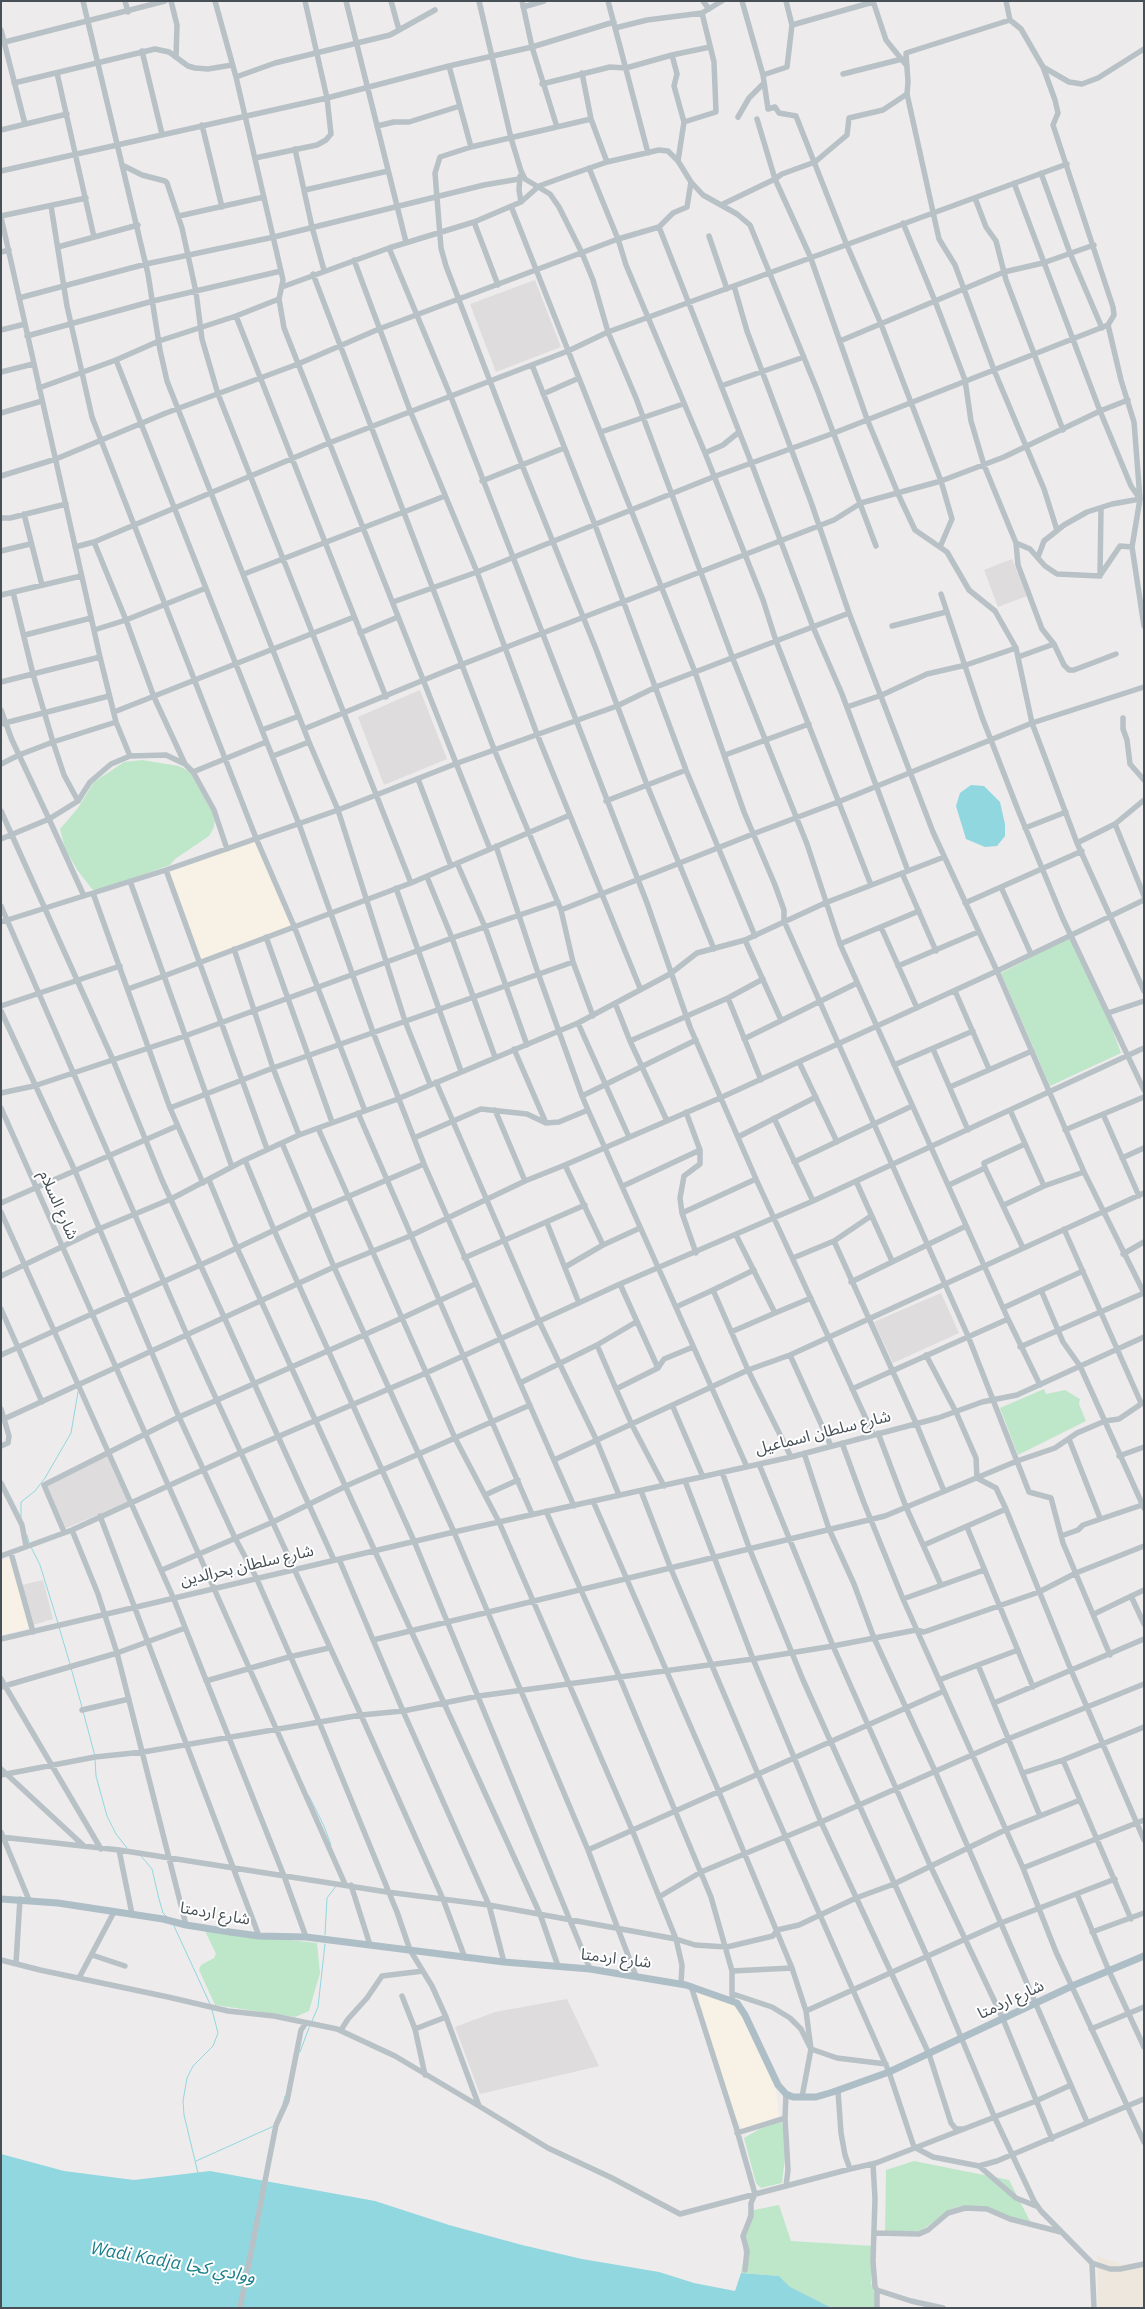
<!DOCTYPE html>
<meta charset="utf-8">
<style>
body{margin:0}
#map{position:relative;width:1145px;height:2309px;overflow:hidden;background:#eeebec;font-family:"IBM Plex Sans",sans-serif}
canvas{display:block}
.frame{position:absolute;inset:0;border:2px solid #465056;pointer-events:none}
</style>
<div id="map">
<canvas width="1145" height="2309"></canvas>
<div class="frame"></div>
</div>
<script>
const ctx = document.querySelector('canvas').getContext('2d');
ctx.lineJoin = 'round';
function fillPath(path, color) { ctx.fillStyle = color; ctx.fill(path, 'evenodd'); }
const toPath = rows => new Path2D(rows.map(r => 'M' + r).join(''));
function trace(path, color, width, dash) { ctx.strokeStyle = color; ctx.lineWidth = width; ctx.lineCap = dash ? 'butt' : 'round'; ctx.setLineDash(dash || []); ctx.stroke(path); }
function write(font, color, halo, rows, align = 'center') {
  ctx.font = font + ' "IBM Plex Sans","Noto Sans Arabic",sans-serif'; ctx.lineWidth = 4; ctx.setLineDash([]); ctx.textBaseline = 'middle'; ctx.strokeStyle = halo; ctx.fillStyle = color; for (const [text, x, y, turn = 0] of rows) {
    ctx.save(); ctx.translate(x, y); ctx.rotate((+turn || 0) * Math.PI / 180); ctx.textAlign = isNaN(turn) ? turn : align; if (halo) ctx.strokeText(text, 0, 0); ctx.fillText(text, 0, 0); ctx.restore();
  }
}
fillPath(toPath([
 [256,840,292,925,200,960,168,871],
 [11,1558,30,1628,1,1635,1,1560],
 [697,1993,730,2001,741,2010,776,2090,779,2116,743,2130,733,2113]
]), '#f8f1e5');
fillPath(toPath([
 [535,280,561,347,496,372,470,304],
 [1012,559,1027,596,998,607,984,570],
 [420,690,447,759,384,785,358,717],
 [941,1293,959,1333,893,1363,874,1322],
 [107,1455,131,1501,64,1529,46,1487],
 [43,1580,53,1619,33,1625,22,1585],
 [567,1999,599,2066,480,2094,455,2027,495,2012]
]), '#dfdcdd');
fillPath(toPath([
 [142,760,179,766,190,772,215,817,214,827,209,836,175,859,170,865,97,891,92,889,78,871,65,849,60,829,78,808,94,782,124,762],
 [1070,938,1105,1010,1121,1053,1050,1086,1001,973],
 [1044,1389,1046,1394,1065,1390,1080,1399,1079,1404,1086,1421,1018,1455,1000,1408],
 [205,1931,317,1943,320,1973,309,2011,295,2017,215,2005,199,1970,201,1965,214,1958,216,1954],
 [782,2121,786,2148,782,2183,761,2188,756,2183,744,2138,763,2127],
 [914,2161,1009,2180,1031,2223,1007,2216,988,2208,961,2206,949,2210,921,2231,885,2232,886,2170],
 [779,2205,791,2241,873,2246,871,2283,875,2294,876,2308,832,2308,789,2287,779,2276,741,2273,744,2256,742,2237,749,2211]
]), '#bee7c9');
fillPath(toPath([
 [1097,2256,1125,2265,1144,2261,1144,2308,1098,2308]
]), '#eee7dd');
fillPath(toPath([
 [971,785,984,786,1000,802,1005,824,1005,836,997,846,985,847,966,839,956,806,960,793],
 [1,2154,64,2171,134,2180,210,2171,375,2201,449,2225,522,2245,582,2259,659,2272,694,2283,735,2291,741,2273,779,2276,790,2287,832,2308,1,2308]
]), '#90d7df');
trace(toPath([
 [21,1517,21,1502,35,1491,45,1478,71,1433,78,1392],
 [27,1535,29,1543],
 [31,1547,40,1565,58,1623],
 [59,1627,70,1664],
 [71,1668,82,1707],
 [83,1711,95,1756],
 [95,1759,96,1776,107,1816,116,1834,127,1848],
 [309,1796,324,1826,331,1845],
 [141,1856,152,1869,159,1899,163,1913,167,1917],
 [174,1926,210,2004],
 [325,1935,327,1898,336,1886],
 [312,2021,318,2007,325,1944],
 [300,2052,310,2025],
 [283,2104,285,2096],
 [196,2161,274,2126],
 [198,2173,184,2115,183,2101,187,2078,193,2066,213,2046,218,2033,212,2010]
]), '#90d7df', 1);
trace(toPath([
 [83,1,148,274,160,350,167,381,309,742,338,810,405,1021,430,1084],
 [125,1,128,12],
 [171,1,177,25,176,57],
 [215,1,236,77,281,271,283,280,279,299,284,328,490,849],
 [346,1,406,242],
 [391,1,399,30],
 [479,1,511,138,521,171,525,179,550,194,559,207,582,253,593,280,608,332,636,398,733,659,807,844,840,944,1008,1319,1040,1385],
 [522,1,532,47,557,127],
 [608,1,648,153],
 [703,1,709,9],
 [742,1,763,75,768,109,775,107,779,113,796,116,846,243,881,324,941,481,952,519,940,547],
 [873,1,886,40,907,66],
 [523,7,544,1],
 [1010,20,906,53,908,82,907,94,939,239,955,265,994,370,1044,489,1057,530],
 [792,25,873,2],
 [615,28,647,20,702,13,722,1],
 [1,30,25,124],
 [1,43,165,1],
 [142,51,162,134],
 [672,55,677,74,674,86,684,122],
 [449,66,471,147],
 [1043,67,1069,82,1082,84,1098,78,1144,49],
 [57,73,94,237],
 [582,73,591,119,607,162],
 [843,74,902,59],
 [763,75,787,67,792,25,786,1],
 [236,77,275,63,390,35,435,10],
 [14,83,155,49,169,52,188,66,195,68,208,69,232,65],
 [542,84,610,67,626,68,672,55,710,47],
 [738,117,749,98,764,83],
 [591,119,471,147,440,157,435,173,441,248,446,266,522,465,596,649,647,785,714,949],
 [757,119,775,179,810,256,867,419,899,496,915,530,947,552,969,590,995,611,1016,648,1032,723,1049,768,1077,843,1144,991],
 [202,125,222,207],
 [377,126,394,122,409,122,460,106],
 [1,130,67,114],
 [295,149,312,227,324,270],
 [255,158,317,145,326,140,331,134,327,98,305,1],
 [678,161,684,122,716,112,714,62,702,13],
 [124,166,142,175,165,181,167,183,182,228,196,292,202,339,218,394,411,883],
 [589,168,618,239,626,265,705,453,763,600,776,641,871,885],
 [1,171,327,98,449,66,532,47,614,22],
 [1041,173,1070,253,1102,328],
 [520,176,519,190,521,202],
 [1014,183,1100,411,1131,486,1140,499],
 [305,190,388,171],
 [975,198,986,227,996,241,1006,280,1063,430],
 [721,205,775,179,782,174,815,162,847,135,849,118,883,110,907,94],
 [51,206,67,306,92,417,256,838,294,926,365,1111],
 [511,206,695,672,744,812,775,885,784,910,784,921,968,1336,1029,1492,1051,1498,1063,1543,1110,1655],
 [1,216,86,198],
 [179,216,264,197],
 [1,217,100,657,116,722,130,756],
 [474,222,498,285],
 [903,223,935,301,965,380,971,421,984,465,1016,543,1030,549,1045,566,1057,574,1100,576],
 [659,227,751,462,813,627,842,694,908,871],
 [709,236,727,289],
 [58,247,138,225],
 [389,248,451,397,647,903,690,1027,756,1179,873,1434],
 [1,252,9,250],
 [354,260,411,413,477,572,537,734,640,988],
 [313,274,494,749,561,910,573,962,593,1016],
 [734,286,747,331,811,502,849,613,933,832,997,971,1084,1172,1144,1293],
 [282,287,389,248,474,222,521,202,539,186,564,177,607,162,659,150,668,151,678,161,691,182,703,195,737,214,750,225,818,392,876,546],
 [19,298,146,264,274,237,484,185,519,179],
 [236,316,386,697],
 [1108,325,1121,380,1134,422,1140,499,1132,547,1144,626],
 [1,330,25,324],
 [27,336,153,301,281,271],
 [840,341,1004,272,1043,263,1094,245],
 [116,360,299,824,373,1032,424,1164,574,1506],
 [532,365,595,525,686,770,755,936],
 [1,372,33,364],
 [721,386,804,357],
 [39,388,116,360,159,341,236,316,279,299],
 [543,394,579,378],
 [1,413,42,401],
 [601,432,683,404],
 [705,453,723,445,739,432],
 [1,476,56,459,166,413,298,364,379,329,618,239,659,227,673,213,687,207,691,182],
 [482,481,564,448],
 [24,514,42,585],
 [1,518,10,518,66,504],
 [94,542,126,620,154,697,185,764],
 [1016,543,1018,565,1042,629,1054,644,1064,665,1069,670,1074,670,1116,654],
 [75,547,94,542,329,443,568,351,608,332,1067,164],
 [1,551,30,544],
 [1038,557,1044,541,1064,525,1087,512,1112,504,1140,499],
 [244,574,445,496],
 [1101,574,1120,546,1132,547],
 [1100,576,1101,508],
 [13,592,33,674,53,742,64,775,78,801],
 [941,594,982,717,1018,810,1063,919,1144,1090],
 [1,595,81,576],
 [393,602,477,572,713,477,834,433,1108,325,1114,315,1113,307,1053,125,1058,113,1055,100,1043,67,1021,29,1010,20,1006,1],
 [892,626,946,612],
 [94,630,126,620,206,588],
 [360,633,398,617],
 [25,635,91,618],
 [1018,657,1054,644],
 [1,682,100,657],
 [847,707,882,695,927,674,966,665,1016,648],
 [1,710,12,740,49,819,78,801,90,782,111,764,130,756,166,755,185,764,193,772,214,810,227,849],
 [114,712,354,617],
 [1123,718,1123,729,1127,740,1130,764,1144,780],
 [1,724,109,696],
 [304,729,463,664,834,520,861,503,941,481,1004,457,1100,411,1128,400],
 [262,730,299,716],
 [725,755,809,724],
 [273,756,309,742],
 [1,764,19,755,53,742,116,722],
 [193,772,266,742],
 [418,779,451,866],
 [606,801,686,770],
 [1,811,113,1060,162,1180,334,1560],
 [1115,824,1144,896],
 [1025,828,1066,812],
 [1,839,49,819,84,896],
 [1077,843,1115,824,1144,800],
 [496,846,538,973,582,1096],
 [457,863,485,927,527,1045],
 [166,870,267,1149],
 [902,873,936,951],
 [427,877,452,938,495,1057],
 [1001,887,1031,954],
 [396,888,461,1071],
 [93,893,170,1108,203,1183],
 [965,903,1082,851],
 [1,906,187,1335,361,1715,443,1899,465,1958],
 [561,910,753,834,838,802,1032,723,1144,687],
 [1,922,166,870,338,810,455,764,617,706,656,687,849,613],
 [881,927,917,1008],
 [266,937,332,1122],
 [745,940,781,1020],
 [840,944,919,911],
 [234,949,273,1068,299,1135],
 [898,966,978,932],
 [128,989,164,976,130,881],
 [955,991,989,1069],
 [728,998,761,1080],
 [615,1003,630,1041,667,1121],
 [1,1006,120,966],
 [1,1011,75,1171,179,1417,235,1538,256,1577,320,1724,397,1912,410,1950,432,1986,446,2017,479,2106,548,2148,612,2178,680,2214,850,2169],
 [1108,1013,1144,1001],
 [578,1023,629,1137],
 [744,1039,857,983],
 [630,1041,728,998,763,979],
 [514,1049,546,1123],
 [933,1049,968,1130],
 [799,1062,837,1142],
 [894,1065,973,1031],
 [436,1082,539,1321,596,1439,619,1495],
 [950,1087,1032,1051],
 [1,1093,34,1086,185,1036,452,938,558,902],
 [1,1108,345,1884],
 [170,1108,273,1068,573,962],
 [495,1110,525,1181],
 [588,1110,747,1467],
 [1010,1110,1044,1186],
 [686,1112,700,1150,700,1164,684,1176,680,1198,682,1213,696,1253],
 [358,1113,532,1514],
 [1103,1114,1139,1196],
 [774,1118,813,1201],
 [318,1128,455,1438,499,1522,633,1832,676,1939,682,1965,681,1984],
 [1065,1130,1144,1097],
 [738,1137,816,1097],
 [414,1138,481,1109,527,1114,546,1123,559,1122,588,1110,582,1096,696,1040],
 [282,1143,334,1267,454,1532,588,1850,636,1976],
 [1122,1158,1144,1148],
 [245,1160,274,1230,414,1541,590,1969],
 [794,1162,912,1106],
 [565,1165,603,1245],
 [232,1167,164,976,411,883,570,815],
 [985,1168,1023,1248],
 [209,1180,237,1248,540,1914,558,1966],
 [856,1181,892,1261],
 [949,1185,985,1168,984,1163,1025,1144],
 [623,1186,700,1150],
 [1,1203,177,1126],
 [1004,1205,1044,1186,1084,1172],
 [1,1212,173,1597,284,1876,306,1937],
 [682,1213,756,1179],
 [547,1223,579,1303],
 [1064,1229,1141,1403],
 [736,1235,775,1313,811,1298],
 [834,1241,916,1423,944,1491],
 [1123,1254,1144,1242],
 [464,1258,585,1205],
 [793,1258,834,1241,871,1216],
 [565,1267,603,1245,640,1228],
 [1,1276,99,1229,171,1199,245,1160,299,1135,395,1100,578,1023,670,974,697,953,745,940,825,903,944,857],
 [851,1282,966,1226],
 [620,1284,658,1368],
 [713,1290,754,1270],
 [1041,1290,1063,1342,1080,1366,1144,1508],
 [676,1307,713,1290,748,1370,791,1457],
 [1003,1308,1083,1271],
 [1,1309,42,1402],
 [731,1332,775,1313],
 [597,1345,636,1322],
 [1020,1347,1144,1293],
 [1,1355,218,1257,310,1213,424,1164],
 [790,1355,831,1446],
 [926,1355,956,1412,976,1458,977,1478,996,1488,1006,1509,1071,1670,1144,1840],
 [520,1383,597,1345,616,1389,658,1368,664,1359,693,1347],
 [616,1389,632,1425,664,1486],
 [852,1389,1008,1319],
 [673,1407,703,1477],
 [1,1409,9,1436,8,1443,1,1446],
 [4,1419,334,1267,410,1236,525,1181,565,1165,720,1098,997,971,1144,900],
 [878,1433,906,1507,941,1585],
 [1069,1439,1100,1518],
 [842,1443,864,1503,903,1599,1023,1868,1056,1952,1144,2142],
 [804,1453,829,1529,854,1584,874,1638,935,1771,1087,2122],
 [1119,1456,1144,1447],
 [554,1460,748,1370,790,1355,1144,1193],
 [759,1464,833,1646,930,1865,1003,2019,1052,2139],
 [722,1472,750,1550,803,1680,927,1956,994,2116,1034,2201,1041,2211,1092,2263,1110,2269,1120,2269,1144,2264],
 [685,1481,753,1659,821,1822,929,2054,951,2123,956,2129,964,2129],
 [1,1483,22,1525,26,1546],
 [641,1491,671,1569,758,1774,889,2072,914,2147,933,2157,979,2166,997,2161,1144,2099],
 [485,1495,518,1480],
 [593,1501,719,1792,792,1968,806,2011,811,2049,802,2097],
 [546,1511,619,1676,711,1897,732,1971,732,2000],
 [100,1516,259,1936],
 [967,1527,1033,1687],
 [72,1530,98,1594,117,1653,186,1925],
 [64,1532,44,1485,179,1417,402,1318,475,1284],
 [1061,1536,1078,1530,1083,1525,1142,1505],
 [924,1545,1006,1509],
 [11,1553,33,1632],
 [1,1556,72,1530,240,1453,426,1373,620,1284,813,1201,1144,1048],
 [339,1559,403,1711,489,1905,504,1962],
 [162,1570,273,1522,346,1486,530,1405],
 [1131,1596,1144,1624],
 [903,1599,984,1570],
 [1094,1614,1144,1590],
 [1,1639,454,1532,791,1457,938,1418,982,1402,1017,1395,1144,1337],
 [373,1640,885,1516,1017,1461,1055,1448,1077,1433,1105,1421,1119,1419,1144,1402],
 [978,1665,1018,1650],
 [1,1679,101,1849],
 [939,1680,978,1665,1040,1816],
 [206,1681,289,1657,329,1648],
 [1,1687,117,1653,185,1628],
 [994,1703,1144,1639],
 [82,1710,129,1699],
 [1063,1760,1131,1919],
 [1,1769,84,1846],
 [1023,1773,1063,1760,1144,1727],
 [1,1775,95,1757,143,1752,361,1715,403,1711,479,1696,753,1659,833,1646,916,1630,924,1632,1039,1592,1076,1573,1144,1546],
 [1,1832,29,1900],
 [1,1837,119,1850,387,1892,489,1905,676,1939,695,1945,727,1947,773,1936,777,1930,799,1925,856,1898,894,1884,1005,1830,1080,1800],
 [119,1850,132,1914],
 [588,1850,944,1691],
 [1023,1868,1144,1820],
 [351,1885,370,1945],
 [1077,1894,1109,1971,1144,2047],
 [659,1897,701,1872,821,1822,1008,1739,1144,1684],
 [1092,1932,1144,1913],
 [92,1955,125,1966],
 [1,1960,40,1970,168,1997,228,2011,274,2016,337,2029,395,2056,479,2106],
 [16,1963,20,1899],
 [732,1971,792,1968],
 [79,1978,114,1912],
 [691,1986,736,2127,755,2194,751,2203,751,2216,743,2236,747,2251,745,2270],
 [733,1994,772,2007,790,2018,801,2029,811,2049,837,2058,886,2064],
 [402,1996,415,2029],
 [806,2011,1001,1923,1115,1879],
 [1091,2029,1144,2007],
 [341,2030,348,2019,367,1998,382,1976,423,1971],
 [425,2075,415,2029,446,2017],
 [838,2091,841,2133,845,2155,850,2169,876,2163,1036,2101,1071,2085],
 [785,2118,788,2170,786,2186],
 [737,2133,785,2118,786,2094],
 [873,2164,875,2199,873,2261,875,2287,877,2290,911,2301,943,2308],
 [979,2166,1016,2198,1036,2206],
 [876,2233,919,2234,928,2230,948,2213,965,2208,987,2209,1010,2219,1061,2232],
 [1092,2263,1094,2308],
 [240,2308,276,2125,287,2101,301,2030,306,2023],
 [877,2308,877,2290]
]), '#b8c1c6', 5.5);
trace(toPath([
 [1,1899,58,1903,163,1919,186,1925,230,1932,259,1936,306,1937,504,1962,590,1969,686,1985,737,2003,745,2015,778,2085,786,2094,793,2097,816,2097,833,2092,889,2072,1072,1986,1144,1956]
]), '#aebec7', 7);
write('16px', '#465056', '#fff', [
 ["شارع السلام",58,1205,66],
 ["شارع سلطان اسماعيل",823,1433,-14],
 ["شارع سلطان بحرالدين",247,1566,-13],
 ["شارع اردمتا",215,1914,10],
 ["شارع اردمتا",616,1959,7],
 ["شارع اردمتا",1011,2000,-25]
]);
write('italic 18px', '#1c808c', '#fff', [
 ["Wadi Kadja ووادي كجا",173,2263,10]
]);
</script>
